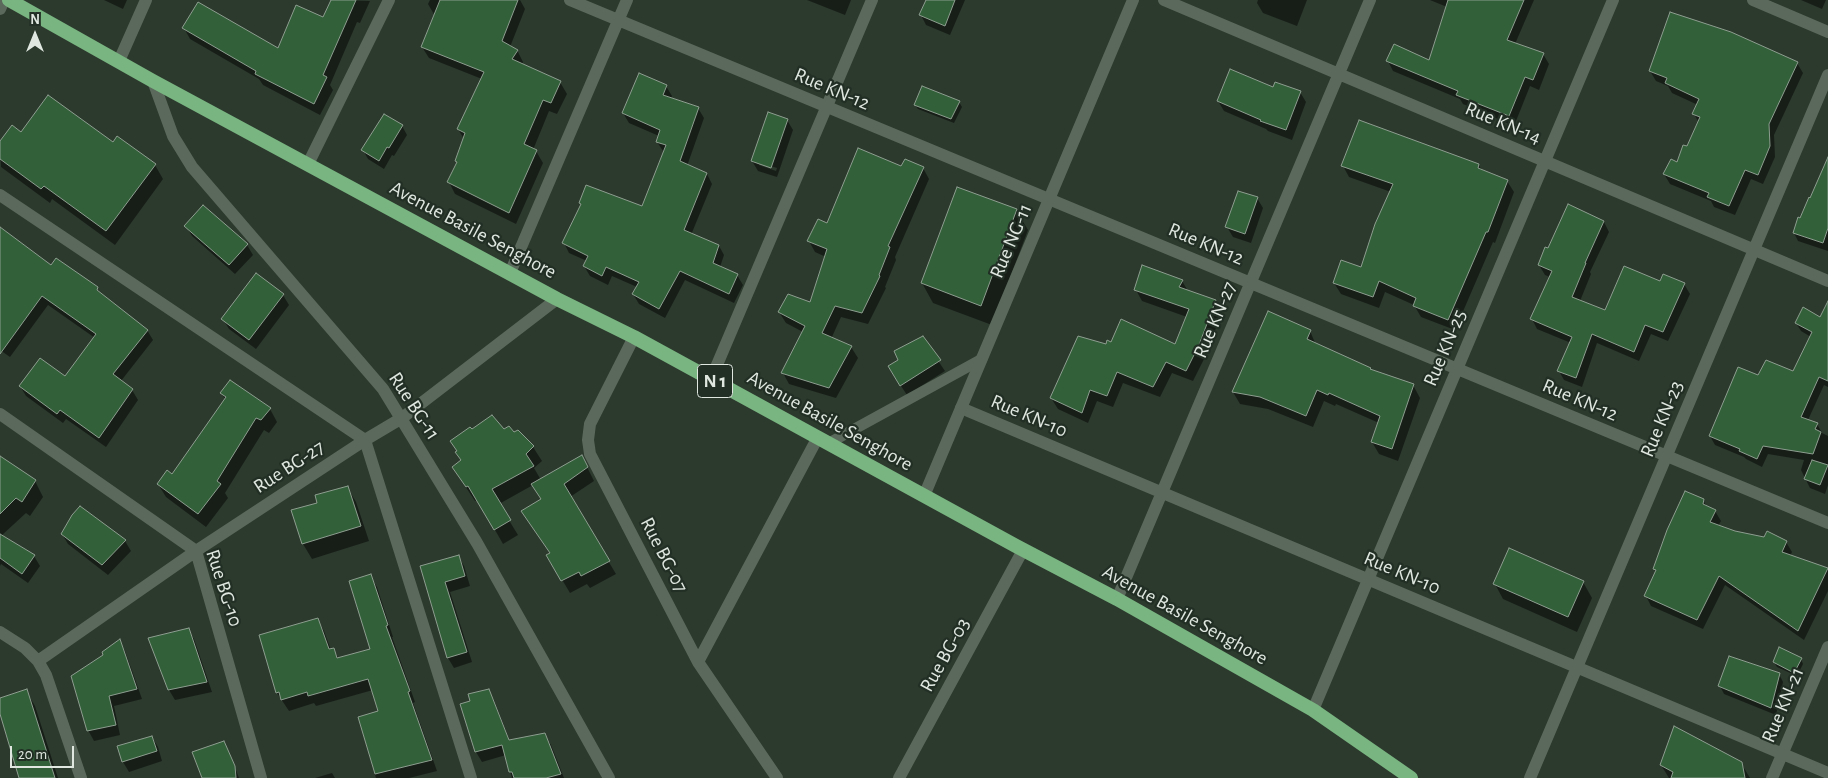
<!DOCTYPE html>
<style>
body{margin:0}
#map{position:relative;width:1828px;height:778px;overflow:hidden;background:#2c392d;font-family:"Alegreya Sans",sans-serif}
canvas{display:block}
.north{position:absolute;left:10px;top:10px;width:50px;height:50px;-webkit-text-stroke:4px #222f24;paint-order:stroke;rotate:0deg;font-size:14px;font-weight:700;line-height:20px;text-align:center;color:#dfe7e0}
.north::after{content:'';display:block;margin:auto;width:18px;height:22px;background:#dfe7e0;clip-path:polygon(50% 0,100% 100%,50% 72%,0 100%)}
.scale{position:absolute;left:10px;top:746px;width:64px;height:22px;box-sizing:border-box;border:2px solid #dfe7e0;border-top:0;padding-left:6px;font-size:15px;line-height:18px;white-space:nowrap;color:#dfe7e0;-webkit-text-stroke:4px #222f24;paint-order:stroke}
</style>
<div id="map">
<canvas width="1828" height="778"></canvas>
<div class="north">N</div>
<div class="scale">20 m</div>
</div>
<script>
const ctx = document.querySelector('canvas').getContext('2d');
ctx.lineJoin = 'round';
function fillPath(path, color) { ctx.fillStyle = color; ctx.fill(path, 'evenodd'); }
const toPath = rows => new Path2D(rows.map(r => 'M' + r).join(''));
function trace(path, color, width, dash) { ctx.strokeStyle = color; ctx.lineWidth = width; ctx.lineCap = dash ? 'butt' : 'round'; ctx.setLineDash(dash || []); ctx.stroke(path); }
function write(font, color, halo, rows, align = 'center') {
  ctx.font = font + ' "Alegreya Sans",sans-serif'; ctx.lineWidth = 4.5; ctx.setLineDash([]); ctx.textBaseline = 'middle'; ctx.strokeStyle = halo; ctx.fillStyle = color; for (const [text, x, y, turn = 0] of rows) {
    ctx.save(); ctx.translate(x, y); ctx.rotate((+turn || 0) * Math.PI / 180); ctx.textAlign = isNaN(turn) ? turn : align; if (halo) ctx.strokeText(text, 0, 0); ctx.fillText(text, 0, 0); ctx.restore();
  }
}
fillPath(toPath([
 [104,0,127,0,123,9],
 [333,0,370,1,360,23,357,22,330,85,333,90,320,115,263,85,259,79,190,39,184,28,278,50,324,19],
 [430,0,520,0,525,9,510,47,517,50,523,62,522,65,560,82,567,94,557,114,549,111,533,150,536,151,543,163,516,224,455,194,449,182,458,164,464,139,458,129,482,79,429,58,422,47,435,16,428,4],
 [807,0,851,0,845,15],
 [927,0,965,0,950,35,926,25,921,15],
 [1258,0,1307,0,1297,26,1263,13,1257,3],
 [1430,0,1534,0,1515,44,1543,54,1549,64,1539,90,1530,86,1514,126,1463,104,1460,99,1393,71,1388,61,1430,62,1447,7],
 [1801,0,1826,0,1822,9],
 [1797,63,1803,73,1774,135,1775,157,1763,184,1751,179,1735,215,1714,207,1711,201,1670,184,1664,174,1678,163,1688,148,1699,123,1694,114,1698,105,1672,93,1668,86,1656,81,1650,71],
 [666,86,672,96,671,99,698,108,704,118,687,166,707,174,712,184,691,235,719,246,724,255,720,267,737,275,743,285,734,303,685,280,665,318,639,304,633,294,637,287,612,276,608,285,590,276,584,266,587,261,569,253,564,243,642,207,665,152,663,151,657,142,659,136,629,123,623,113],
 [1274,88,1300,92,1306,102,1292,140,1268,131,1266,129,1224,111,1218,101],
 [959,102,962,107,954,123,918,109,915,105],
 [787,120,793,130,777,177,758,171,752,161],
 [759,162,777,168,776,171,759,165],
 [402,126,407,135,394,156,392,155,384,169,368,159,363,150],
 [21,133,113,143,155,165,163,179,115,245,52,199,50,203,1,167,0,144],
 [1828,160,1828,251,1798,241,1794,233],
 [1479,165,1482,171,1507,181,1514,192,1495,243,1493,242,1455,330,1421,317,1414,305,1385,292,1379,308,1341,294,1334,283,1362,269,1391,192,1349,177,1343,166],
 [902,168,923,168,929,179,895,257,896,260,885,287,886,288,868,324,841,317,831,339,851,347,858,358,836,398,789,384,783,373,803,332,786,323,779,312,810,304,826,257,815,252,809,241],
 [1257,198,1263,208,1251,243,1233,237,1227,227],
 [1016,210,1028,230,992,325,933,303,922,283],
 [1604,222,1609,232,1590,272,1591,274,1580,301,1606,312,1661,282,1684,284,1690,294,1668,341,1651,334,1639,361,1597,343,1582,387,1564,380,1559,371,1571,343,1537,329,1532,319,1550,277,1545,275,1539,265,1548,249],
 [186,226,247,245,253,255,235,274,192,236],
 [0,229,51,267,97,288,100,294,147,330,153,340,121,381,132,390,138,400,106,447,66,419,63,423,26,396,20,386,65,378,95,338,48,305,10,357,0,350],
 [1182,281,1188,291,1215,301,1222,312,1205,357,1193,381,1172,373,1160,397,1123,383,1113,407,1097,401,1088,423,1058,409,1051,398,1107,345,1175,345,1187,317,1142,301,1136,290],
 [283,295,289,305,256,349,229,329,223,319],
 [1796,323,1828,323,1828,387,1824,385,1808,420,1817,424,1822,433,1828,436,1828,485,1825,494,1810,488,1801,470,1804,460,1768,454,1762,467,1746,459,1744,457,1715,445,1710,436,1759,377,1794,372,1811,337,1801,331],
 [1310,331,1316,345,1370,369,1371,371,1413,385,1420,398,1398,461,1379,454,1372,442,1379,423,1336,404,1335,406,1324,401,1313,427,1268,409,1240,404,1233,392],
 [922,337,945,371,907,395,895,377,899,361],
 [221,393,270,409,277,422,269,433,264,430,225,493,228,498,206,527,166,497,158,484,172,476,226,400],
 [472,431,503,431,514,434,518,431,533,447,542,461,534,468,541,480,582,457,594,481,570,497,616,574,590,588,587,584,570,593,548,556,551,554,522,512,542,500,533,485,499,504,518,535,503,544,478,500,475,501,453,468,461,460,456,453],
 [0,458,35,481,43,497,30,516,26,513,1,536,34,556,40,566,28,583,1,564,0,566],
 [347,487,356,502,369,541,312,559,303,544,319,504],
 [1703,500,1707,507,1715,511,1721,521,1718,526,1735,532,1786,542,1792,552,1790,556,1828,570,1828,591,1804,640,1725,585,1703,629,1651,606,1646,596,1656,573,1654,569],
 [62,534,125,541,131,551,108,575,68,544],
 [458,556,464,566,470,586,450,592,472,662,454,668,448,658,421,567],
 [370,576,377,587,393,637,392,637,415,702,413,703,437,771,409,778,376,778,369,755,370,755,380,712,373,690,316,706,314,703,289,711,277,693,261,636,318,620,324,631,331,650,333,649,339,659,372,650],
 [1583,582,1592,598,1577,632,1503,599,1495,584],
 [188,629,194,639,212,692,175,700,169,690,149,639],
 [120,641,125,651,142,699,114,706,120,735,94,741,88,730,105,655],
 [1801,659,1803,664,1797,676,1777,667,1774,662],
 [1779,674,1783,682,1776,715,1724,694,1720,686],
 [488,690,494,700,510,741,545,735,551,745,564,778,512,778,506,755,482,762,476,752],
 [26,691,35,706,58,778,20,778,0,709,0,699],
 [152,737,158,747,162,761,129,772,123,762,118,747],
 [229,752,239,778,204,778],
 [1741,763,1750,778,1669,778,1661,765],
 [332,773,335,778,315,778]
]), '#0007');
const building = toPath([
 [331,0,356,0,323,75,327,77,314,104,255,74,256,71,182,28,198,2,278,48,296,5,323,17,331,0],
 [440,0,518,0,502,41,518,50,512,59,561,81,551,103,543,100,524,144,537,150,509,213,447,182,457,162,455,161,465,133,457,129,484,72,421,47,440,0],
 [926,0,955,0,945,26,919,15,926,0],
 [1448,0,1524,0,1507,40,1544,53,1533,80,1525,77,1509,116,1456,95,1458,91,1386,61,1394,44,1429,60,1448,0],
 [1670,12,1731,32,1798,62,1769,124,1770,146,1758,175,1745,170,1729,206,1707,197,1709,193,1663,174,1671,159,1677,162,1683,145,1687,146,1700,117,1692,114,1699,99,1665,83,1667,78,1649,71,1670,12],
 [1230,69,1273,87,1275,82,1301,91,1286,130,1260,121,1261,120,1217,101,1230,69],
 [639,73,667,85,663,95,699,107,680,161,707,173,684,230,719,245,713,263,738,274,729,294,680,271,659,309,632,294,639,282,606,267,602,276,583,266,588,256,562,243,581,204,579,203,586,185,642,206,666,145,656,142,660,130,622,113,639,73],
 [922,86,960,101,951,119,914,105,922,86],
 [48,95,113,142,117,136,156,164,106,231,44,186,41,189,0,159,0,141,12,125,21,132,48,95],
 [768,112,788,119,771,168,751,161,768,112],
 [384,114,403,125,389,148,387,147,379,161,361,150,384,114],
 [1359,120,1479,164,1478,168,1508,180,1488,232,1486,232,1448,320,1413,306,1416,298,1379,281,1373,297,1333,283,1341,260,1361,267,1375,224,1393,184,1341,166,1359,120],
 [858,148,901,166,905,159,924,167,888,246,890,247,879,275,880,276,862,313,835,306,822,333,852,346,829,388,781,373,805,326,778,312,788,294,810,302,827,249,807,241,818,219,827,223,858,148],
 [1828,157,1828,228,1823,243,1793,233,1798,217,1800,218,1809,197,1810,198,1828,157],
 [957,187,1017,209,981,306,921,283,957,187],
 [1238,191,1258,197,1245,234,1225,227,1238,191],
 [1568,204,1604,221,1585,263,1586,263,1572,297,1605,310,1624,266,1660,281,1663,274,1685,283,1663,332,1645,325,1634,352,1592,334,1576,378,1557,371,1572,337,1530,319,1552,271,1538,265,1545,247,1548,248,1568,204],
 [203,205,248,244,229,265,184,226,203,205],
 [0,227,51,265,56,258,98,287,97,290,148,330,113,374,133,389,99,438,60,410,57,414,19,386,40,358,65,376,96,334,42,296,0,354,0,227],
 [1142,265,1183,280,1179,287,1216,300,1199,345,1186,371,1166,362,1153,387,1117,372,1107,396,1090,390,1082,413,1050,398,1078,336,1106,344,1107,340,1111,342,1121,319,1175,344,1189,309,1134,290,1142,265],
 [256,273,284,294,249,340,221,319,256,273],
 [1828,301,1828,381,1819,377,1801,417,1818,423,1815,429,1821,432,1813,454,1763,446,1757,459,1739,451,1740,449,1709,436,1738,367,1758,375,1766,360,1793,371,1812,332,1795,323,1803,307,1820,317,1828,301],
 [1268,311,1311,330,1307,339,1371,368,1370,369,1414,384,1392,449,1371,442,1380,416,1329,393,1328,395,1317,390,1306,416,1260,397,1232,392,1268,311],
 [923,336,941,360,900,386,888,366,898,360,894,351,923,336],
 [230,380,271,408,261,420,256,418,217,481,221,484,198,514,157,484,167,470,172,474,226,397,220,393,230,380],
 [492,415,504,429,509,426,514,432,518,430,534,446,526,454,534,466,492,489,511,520,494,530,468,486,466,487,452,467,461,460,455,452,457,451,450,441,470,427,472,429,492,415],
 [582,455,588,467,564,484,610,561,581,576,579,572,561,581,546,555,550,553,521,511,541,499,531,484,582,455],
 [0,456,36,480,22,502,16,498,0,514,0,456],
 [1812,460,1828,465,1820,485,1804,479,1812,460],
 [348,486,361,526,302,544,291,510,317,503,315,495,348,486],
 [1685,491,1704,499,1703,504,1716,510,1710,522,1735,531,1764,537,1767,531,1787,541,1782,552,1828,568,1798,631,1719,576,1697,620,1644,596,1656,570,1653,569,1667,530,1685,491],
 [80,506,126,540,102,565,61,534,72,515,80,506],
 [0,534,35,555,22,574,0,558,0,534],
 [1509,548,1584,581,1568,617,1493,584,1509,548],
 [459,555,465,576,445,582,467,652,447,658,420,566,459,555],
 [371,574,388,625,386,626,410,691,408,692,432,760,375,774,358,717,378,711,368,679,308,696,307,692,281,700,279,692,276,693,259,635,318,618,329,649,334,648,337,658,370,649,349,581,371,574],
 [189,628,207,682,168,690,148,638,189,628],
 [120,639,137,689,109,696,116,725,87,731,71,676,103,655,102,652,120,639],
 [1779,647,1802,658,1794,673,1773,662,1779,647],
 [1729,656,1780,673,1771,708,1718,686,1729,656],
 [27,689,55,778,19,778,0,714,0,698,27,689],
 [489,689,509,740,545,733,561,774,546,778,514,778,512,772,509,772,502,745,475,752,460,704,470,701,468,694,489,689],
 [1674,726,1742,762,1745,778,1671,778,1673,772,1660,765,1674,726],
 [152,736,157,751,122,762,117,746,152,736],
 [224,741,235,766,236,778,202,778,192,752,224,741]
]);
fillPath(building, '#316039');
trace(building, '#8e9e90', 1);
trace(toPath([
 [829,443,982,359]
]), '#5a695b', 11);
trace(toPath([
 [570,0,1828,523],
 [1164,0,1828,281],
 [1753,0,1828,32],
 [0,9,4,0],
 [119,61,146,0],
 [153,81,173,136,192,167,383,389,477,543,609,778],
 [308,164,389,0],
 [0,195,365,440,471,778],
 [510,273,627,0],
 [634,337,590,424,588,440,590,454,698,662,777,778],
 [711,379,872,0],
 [961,408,1828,773],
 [0,414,196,551,261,778],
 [1117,599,1370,0],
 [0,632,25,648,38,661,46,675,81,778],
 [38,661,196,551,365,440,402,418,557,299],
 [698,662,818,437],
 [1313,710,1613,0],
 [899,778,1023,550],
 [1530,778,1828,75],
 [1772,778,1828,647]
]), '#5a695b', 12);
trace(toPath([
 [924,496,1133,0]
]), '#5a695b', 12);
trace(toPath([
 [9,0,153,81,557,299,634,337,1016,546,1117,599,1313,710,1411,778]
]), '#78b580', 14);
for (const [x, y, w] of [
 [715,381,35]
]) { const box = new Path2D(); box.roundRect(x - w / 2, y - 16.5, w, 33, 4); ctx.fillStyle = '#222f24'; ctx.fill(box); trace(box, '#dfe7e0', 1); }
write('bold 19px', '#dfe7e0', null, [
 ["N 1",715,381]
]);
write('20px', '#dfe7e0', '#222f24', [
 ["Rue KN-12",832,89,23],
 ["Rue KN-14",1503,123,23],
 ["Avenue Basile Senghore",473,230,28],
 ["Rue NG-11",1011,241,-67],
 ["Rue KN-12",1206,244,23],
 ["Rue KN-27",1215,320,-67],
 ["Rue KN-25",1445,348,-67],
 ["Rue KN-12",1580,400,23],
 ["Rue BG-11",414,406,57],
 ["Rue KN-10",1029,416,23],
 ["Rue KN-23",1662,419,-67],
 ["Avenue Basile Senghore",830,421,29],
 ["Rue BG-27",289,467,-33],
 ["Rue BG-07",664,555,63],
 ["Rue KN-10",1402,573,23],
 ["Rue BG-10",224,588,72],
 ["Avenue Basile Senghore",1185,615,29],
 ["Rue BG-03",945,655,-61],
 ["Rue KN-21",1783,705,-67]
]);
</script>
